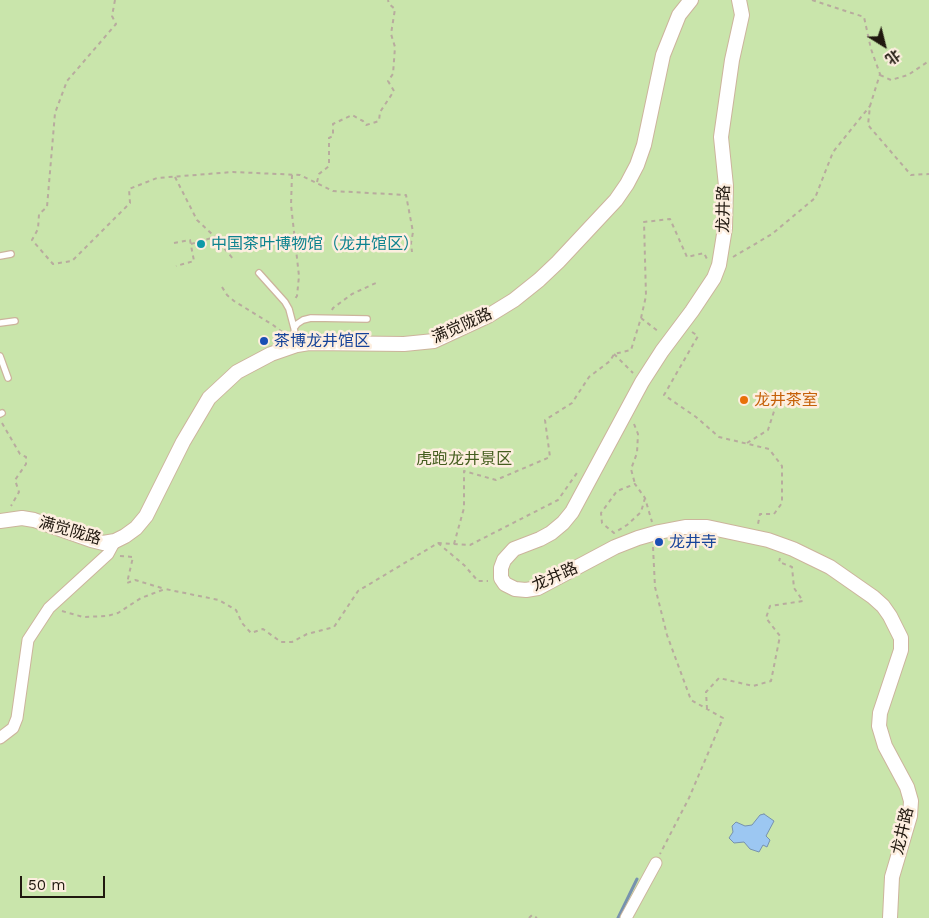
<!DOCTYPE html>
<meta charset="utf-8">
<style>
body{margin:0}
#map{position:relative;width:929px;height:918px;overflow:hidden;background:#fdeedf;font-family:"Work Sans","Noto Sans SC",sans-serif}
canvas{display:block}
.north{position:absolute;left:859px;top:20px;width:50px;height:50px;-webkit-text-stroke:4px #fdeedf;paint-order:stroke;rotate:144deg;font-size:14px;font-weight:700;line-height:20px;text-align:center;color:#20180f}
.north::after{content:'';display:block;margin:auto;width:18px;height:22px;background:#20180f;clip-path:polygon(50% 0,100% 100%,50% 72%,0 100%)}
.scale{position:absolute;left:20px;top:876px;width:85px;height:22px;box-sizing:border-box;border:2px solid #20180f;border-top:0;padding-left:6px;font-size:15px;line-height:18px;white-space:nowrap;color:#20180f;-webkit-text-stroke:4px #fdeedf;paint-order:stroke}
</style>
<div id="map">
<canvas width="929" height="918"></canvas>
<div class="north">北</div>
<div class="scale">50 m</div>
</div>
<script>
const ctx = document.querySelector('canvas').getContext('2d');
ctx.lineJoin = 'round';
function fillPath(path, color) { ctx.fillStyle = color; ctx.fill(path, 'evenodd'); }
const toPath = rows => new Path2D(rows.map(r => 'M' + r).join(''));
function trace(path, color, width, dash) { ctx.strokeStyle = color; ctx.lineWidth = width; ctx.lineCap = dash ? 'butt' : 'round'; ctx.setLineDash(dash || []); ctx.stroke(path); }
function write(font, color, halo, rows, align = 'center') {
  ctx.font = font + ' "Work Sans","Noto Sans SC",sans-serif'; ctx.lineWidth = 5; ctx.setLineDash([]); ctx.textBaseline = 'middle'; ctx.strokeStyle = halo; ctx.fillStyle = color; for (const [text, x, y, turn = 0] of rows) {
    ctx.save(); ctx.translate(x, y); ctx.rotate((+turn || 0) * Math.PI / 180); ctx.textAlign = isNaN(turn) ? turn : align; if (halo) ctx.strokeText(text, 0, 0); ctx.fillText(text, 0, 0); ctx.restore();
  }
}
fillPath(toPath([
 [0,0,929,0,929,918,0,918]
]), '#c9e5ab');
const water = toPath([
 [764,814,774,821,766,836,770,840,767,847,763,845,759,852,750,849,744,842,734,843,729,838,733,832,732,826,736,822,745,826,752,825,760,815,764,814]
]);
fillPath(water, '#9cc7f2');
trace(water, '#7792ae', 1);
trace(toPath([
 [618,918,637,879]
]), '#7792ae', 3);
const service = toPath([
 [0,256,11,254],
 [259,273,285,302,289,309,294,328],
 [0,323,15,321],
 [297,344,294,328,297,324,303,320,311,318,367,319],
 [0,356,8,378],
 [0,414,2,413]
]);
const minor = toPath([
 [0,738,13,728,17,718,28,640,49,608,108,554,115,541],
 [626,918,656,863]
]);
const tertiary = toPath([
 [739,0,742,15,732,60,721,137,726,186,725,228,719,265,714,278,692,311,662,351,642,382,572,512,563,523,551,533,540,539,514,549,504,560,501,568,501,578,505,584,515,589,526,590,538,588,615,547,638,538,659,532,685,527,707,527,768,540,793,549,830,567,873,597,883,606,890,616,901,638,901,650,880,713,879,726,885,746,907,787,911,801,910,816,892,877,890,918],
 [0,521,22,518,34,520,91,540,103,543,115,541,125,536,136,528,146,516,183,442,209,398,237,372,271,354,297,345,309,343,404,344,434,341,488,316,514,300,539,280,558,262,616,200,627,184,637,165,644,145,663,55,679,15,691,0]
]);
trace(service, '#ccb49c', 8);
trace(minor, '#ccb49c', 13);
trace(tertiary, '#ccb49c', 16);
trace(toPath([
 [115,0,112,16,116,24,67,81,55,113,47,207,39,214,38,229,32,240,53,264,72,261,130,203,129,189,157,178,233,172,300,175,333,191,406,195,413,232,411,243,412,252],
 [812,0,864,17,871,49,880,74,870,106,868,125,911,175,929,174],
 [880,75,891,80,908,75,929,61],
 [292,175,291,205,299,276,297,296,294,300],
 [175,177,197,220,215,237,234,260],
 [317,182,319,174,329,166,329,138,333,136,333,124,352,115,363,121,366,125,379,121,380,112,394,91,388,81,393,74,395,47,391,34,395,9,389,4,388,0],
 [174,243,190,240,194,261,176,266],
 [191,244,215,237],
 [733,257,772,234,815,198,833,152,870,106],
 [222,287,227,295,234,301,273,325,286,335],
 [332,310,333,308,352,294,378,282],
 [641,318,659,332],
 [692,332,698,336,664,395,696,417,719,437,769,449,782,466,782,503,774,514,760,514,758,524],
 [614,354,633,373],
 [2,423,20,454,26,457,26,464,15,480,19,492,11,506],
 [634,424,638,434,637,453,631,469,635,484],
 [747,443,768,430,777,402,801,403],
 [645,498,641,512,627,525,614,533,602,523,601,513,617,491,635,484,645,498,652,522],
 [438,543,464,565,478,581,488,581],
 [454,544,464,508,464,471,496,480,550,457,545,420,572,403,589,377,610,361,614,354,631,350,641,318,646,296,644,222,670,219,687,257,704,253,707,259],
 [653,547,655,587,667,635,691,700,723,718,689,798,660,854],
 [120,556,133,557,127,583,135,580,165,589],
 [62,611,83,617,107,616,118,613,141,598,165,589,219,600,236,610,242,623,251,633,263,629,281,642,292,642,307,634,334,627,358,591,438,543,470,545,558,500,579,470],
 [707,709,706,692,719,678,753,686,771,681,780,636,766,618,770,606,803,601,794,588,792,567,779,562,780,558],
 [529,918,532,915,537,918]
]), '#b8ab9e', 2, [4, 4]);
trace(service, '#fff', 5.5);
trace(minor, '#fff', 11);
trace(tertiary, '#fff', 14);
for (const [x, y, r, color] of [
 [201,244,5,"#0f9aa8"],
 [264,341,5,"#1a4fb4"],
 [744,400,5,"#e8710a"],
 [659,542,5,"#1a4fb4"]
]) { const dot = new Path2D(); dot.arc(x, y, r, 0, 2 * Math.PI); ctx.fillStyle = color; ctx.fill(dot); trace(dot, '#fdeedf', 2); }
write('16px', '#20180f', '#fdeedf', [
 ["龙井路",724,209,-89],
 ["满觉陇路",462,326,-24],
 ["满觉陇路",70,531,16],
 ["龙井路",555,577,-24],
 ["龙井路",903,831,-77]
]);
write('16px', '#0d838f', '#fdeedf', [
 ["中国茶叶博物馆（龙井馆区）",211,244]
], 'left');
write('16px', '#164399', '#fdeedf', [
 ["茶博龙井馆区",274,341],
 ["龙井寺",669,542]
], 'left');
write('16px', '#c56008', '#fdeedf', [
 ["龙井茶室",754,400]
], 'left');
write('16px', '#455e1f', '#fdeedf', [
 ["虎跑龙井景区",464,459]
]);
</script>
